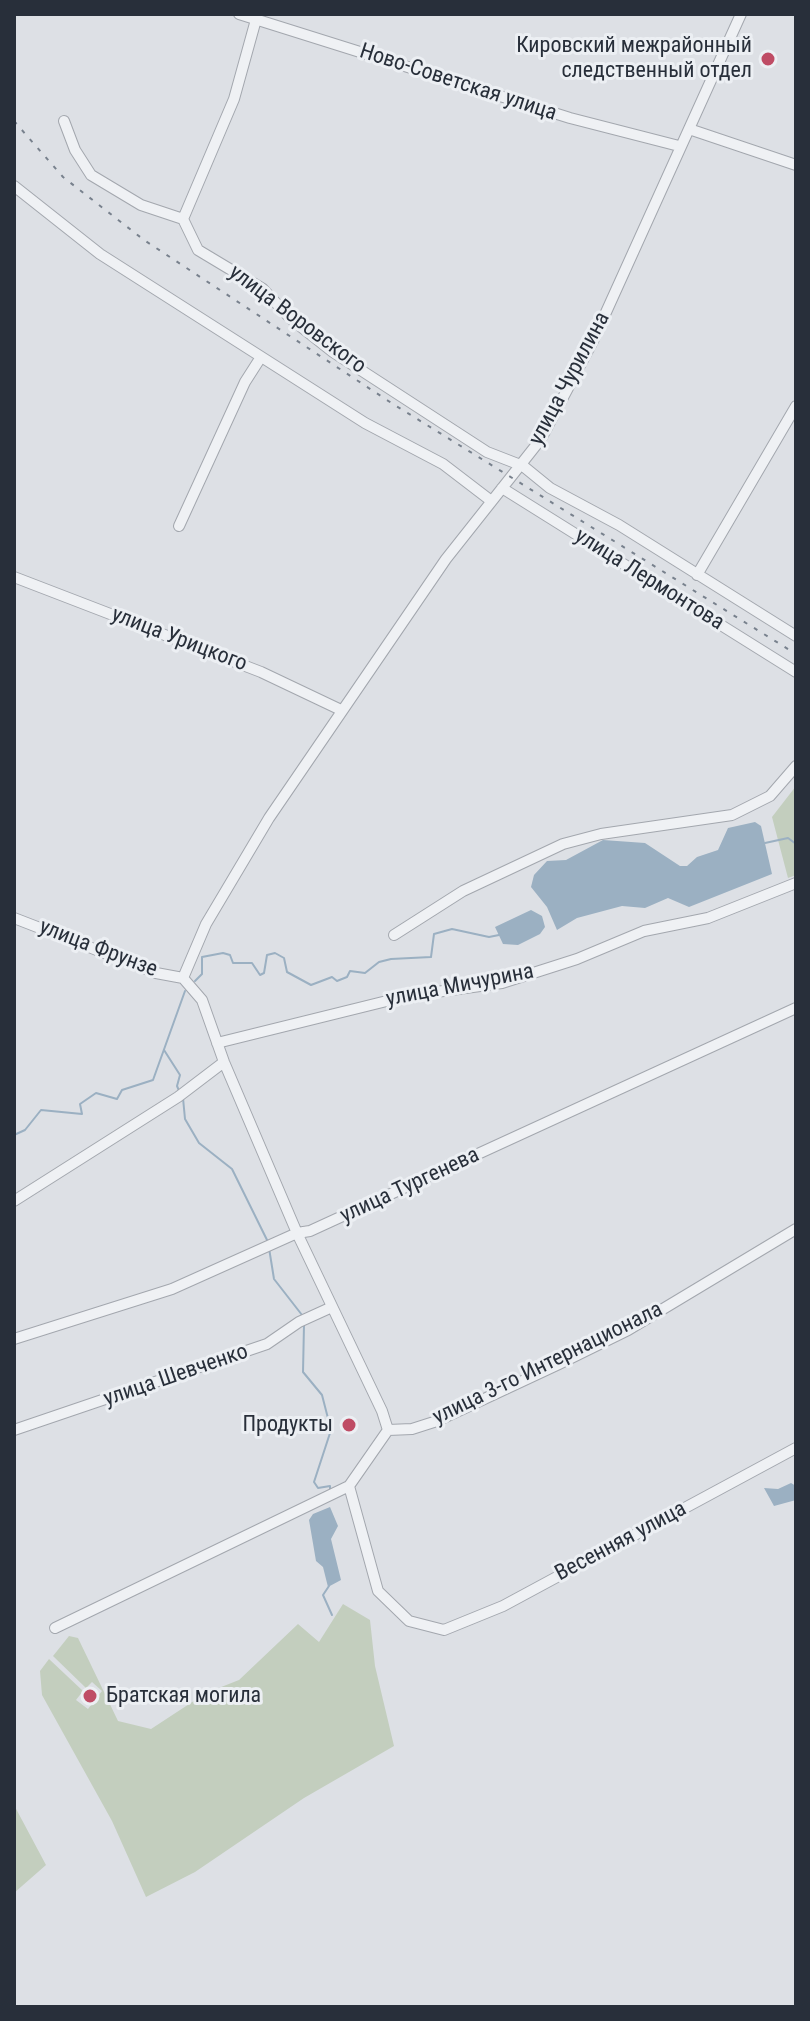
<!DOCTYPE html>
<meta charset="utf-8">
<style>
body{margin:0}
#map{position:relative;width:810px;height:2021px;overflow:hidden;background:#dde0e5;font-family:"Roboto Condensed",sans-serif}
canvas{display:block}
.frame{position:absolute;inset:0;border:16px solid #282f3a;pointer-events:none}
</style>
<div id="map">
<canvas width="810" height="2021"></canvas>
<div class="frame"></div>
</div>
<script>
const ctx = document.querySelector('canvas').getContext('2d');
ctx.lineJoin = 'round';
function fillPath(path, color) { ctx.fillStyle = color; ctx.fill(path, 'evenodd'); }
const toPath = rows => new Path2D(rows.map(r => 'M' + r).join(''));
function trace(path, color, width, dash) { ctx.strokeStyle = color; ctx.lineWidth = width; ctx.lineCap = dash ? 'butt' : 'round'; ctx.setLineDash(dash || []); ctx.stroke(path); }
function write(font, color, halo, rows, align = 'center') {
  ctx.font = font + ' "Roboto Condensed",sans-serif'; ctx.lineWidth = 6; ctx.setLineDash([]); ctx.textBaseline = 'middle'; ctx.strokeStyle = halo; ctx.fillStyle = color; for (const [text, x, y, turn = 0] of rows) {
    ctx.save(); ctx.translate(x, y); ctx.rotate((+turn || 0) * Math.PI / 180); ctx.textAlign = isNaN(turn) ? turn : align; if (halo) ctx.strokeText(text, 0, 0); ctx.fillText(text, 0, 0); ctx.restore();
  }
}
fillPath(toPath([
 [796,786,796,875,788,878,772,817],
 [343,1604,370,1620,375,1666,394,1746,304,1798,195,1872,146,1897,112,1821,42,1695,40,1671,49,1659,83,1691,76,1700,88,1709,102,1691,92,1682,86,1688,53,1656,69,1636,78,1638,118,1721,151,1729,206,1693,239,1680,298,1624,319,1642],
 [14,1805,46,1865,14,1893]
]), '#c3cebe');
fillPath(toPath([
 [755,822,761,826,772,874,689,907,668,898,645,908,622,906,577,918,557,930,547,907,531,887,534,875,547,861,566,860,603,840,645,843,680,866,687,866,697,857,718,850,728,828],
 [531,910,542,916,545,927,540,934,518,945,503,944,495,927],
 [791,1483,796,1486,796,1500,774,1506,764,1488,778,1489],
 [330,1507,338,1526,331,1539,341,1580,328,1587,323,1567,316,1561,309,1520,313,1514]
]), '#9bb0c2');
trace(toPath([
 [765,843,788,838,796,844],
 [195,981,202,974,202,957,223,953,230,955,233,963,252,963,260,975,264,973,267,955,275,953,284,958,287,972,311,985,332,977,337,981,347,977,350,971,365,973,379,962,391,959,431,957,434,934,452,929,489,937,499,935],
 [164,1050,180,1075,177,1086,180,1093],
 [183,1098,185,1119,199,1143,232,1169,268,1242],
 [14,1135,25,1130,41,1110,82,1114,80,1104,96,1093,117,1099,122,1090,153,1080,185,991],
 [269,1248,274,1279,302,1315],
 [304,1325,303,1372,322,1395,331,1430,314,1482,318,1488,330,1486,330,1492],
 [329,1586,323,1595,332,1615]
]), '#9bb0c2', 2);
const minor = toPath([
 [239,14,570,118,679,146],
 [64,121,75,150,91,175,141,205,183,219,198,250,263,289,290,318,333,352,487,452,523,466,550,488,619,525,796,636],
 [689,129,796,165],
 [14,186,100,254,365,423,443,464,490,500],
 [183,219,234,99,257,16],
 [502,488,796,672],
 [179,526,245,382,261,357],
 [697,575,796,406],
 [14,577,261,672,341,710],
 [14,918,156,973,183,978],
 [394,935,463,891,563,844,601,834,732,815,770,796,796,766],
 [183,978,206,924,269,818,446,559,541,439,593,341,741,14],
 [183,978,202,1000,224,1062,297,1233,382,1411,388,1430],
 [217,1043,407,996,502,983,577,959,644,931,708,918,796,883],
 [14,1201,178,1097,224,1062],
 [14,1339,172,1289,297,1233,310,1231,796,1008],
 [14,1430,267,1344,299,1322,332,1307],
 [349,1486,378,1591,409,1621,444,1630,503,1606,796,1448],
 [55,1628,349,1486,388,1430,412,1429,437,1421,559,1364,628,1330,796,1229]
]);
trace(minor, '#a3a7ae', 12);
trace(minor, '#eff1f4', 10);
trace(toPath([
 [14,121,63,177,144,240,393,404,796,654]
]), '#78818d', 2, [4, 8]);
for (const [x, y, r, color] of [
 [768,59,8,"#bf4c65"],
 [349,1425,8,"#bf4c65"],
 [90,1696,8,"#bf4c65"]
]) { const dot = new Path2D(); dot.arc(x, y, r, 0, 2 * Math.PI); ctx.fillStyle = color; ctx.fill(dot); trace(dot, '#eceff3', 3); }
write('22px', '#282f3a', '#eceff3', [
 ["Кировский межрайонный",752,46],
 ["следственный отдел",752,71],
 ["Продукты",333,1425],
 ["Братская могила",106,1696,"left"]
], 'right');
write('22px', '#282f3a', '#eceff3', [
 ["Ново-Советская улица",458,83,18],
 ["улица Воровского",297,320,37],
 ["улица Чурилина",570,379,-62],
 ["улица Лермонтова",649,580,32],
 ["улица Урицкого",179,640,21],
 ["улица Фрунзе",98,949,21],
 ["улица Мичурина",460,986,-11],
 ["улица Тургенева",410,1186,-25],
 ["улица 3-го Интернационала",548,1364,-26],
 ["улица Шевченко",176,1376,-19],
 ["Весенняя улица",621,1542,-28]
]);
</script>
